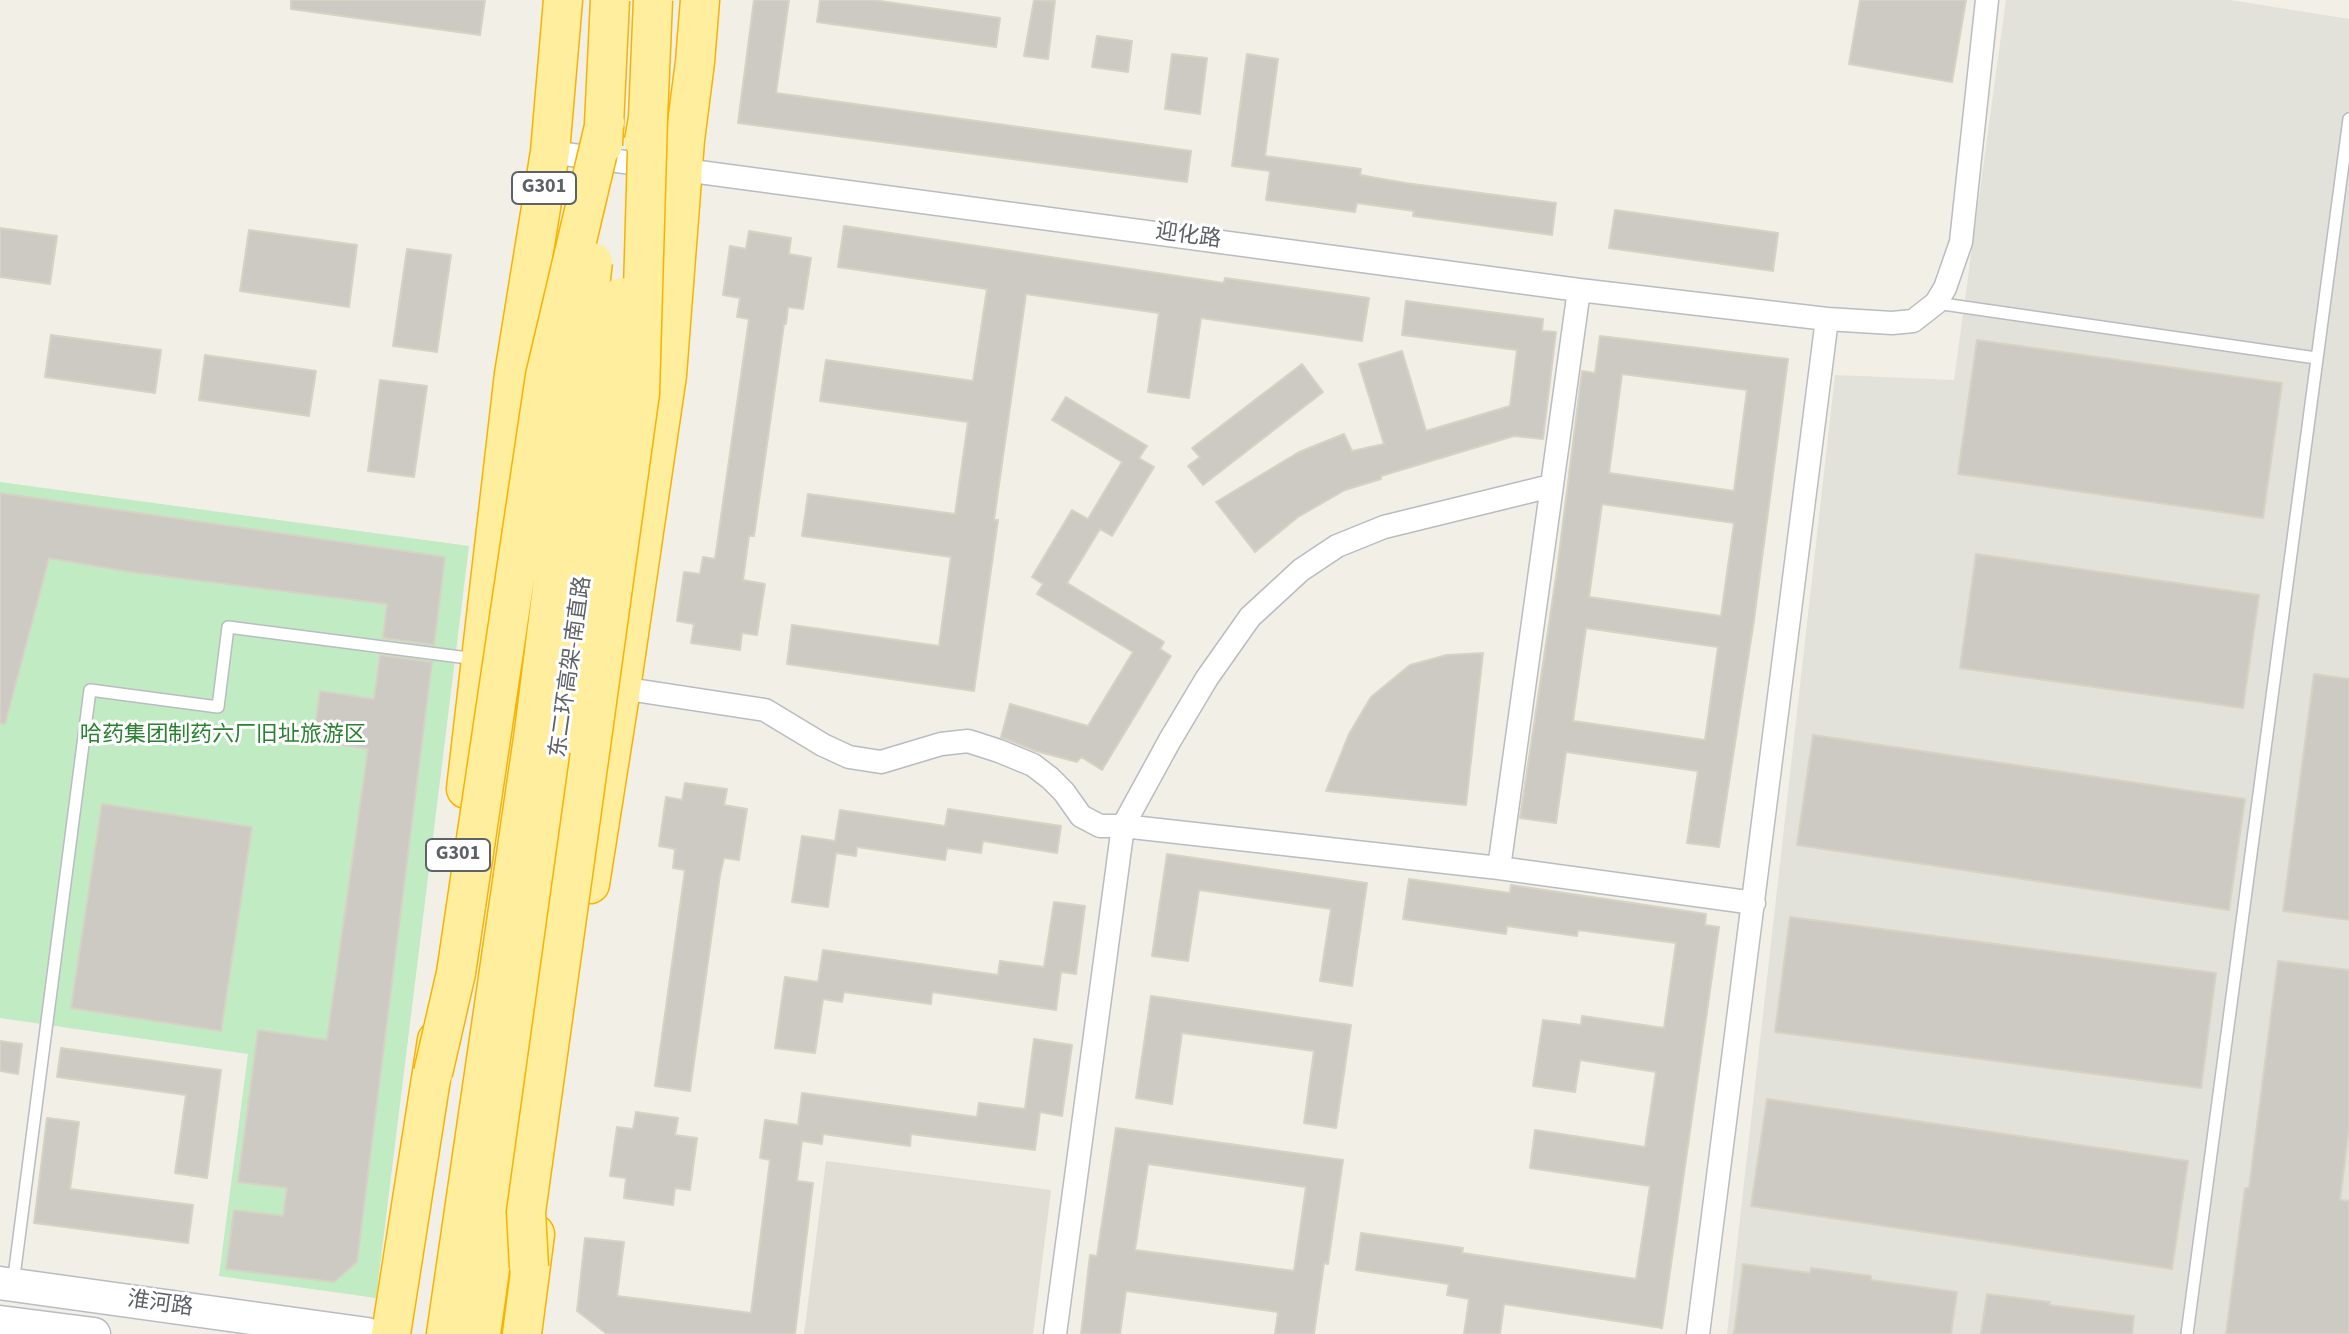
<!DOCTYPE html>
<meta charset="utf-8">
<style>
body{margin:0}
canvas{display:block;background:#f1efe6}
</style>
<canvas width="2349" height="1334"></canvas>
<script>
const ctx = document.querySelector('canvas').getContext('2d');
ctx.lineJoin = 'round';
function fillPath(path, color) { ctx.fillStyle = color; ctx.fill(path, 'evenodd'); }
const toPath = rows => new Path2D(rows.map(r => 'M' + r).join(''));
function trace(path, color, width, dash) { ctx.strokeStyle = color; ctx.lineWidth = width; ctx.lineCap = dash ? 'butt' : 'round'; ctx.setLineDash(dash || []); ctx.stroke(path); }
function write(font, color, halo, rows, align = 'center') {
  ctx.font = font + ' "Source Sans 3","Noto Sans SC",sans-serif'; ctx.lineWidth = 6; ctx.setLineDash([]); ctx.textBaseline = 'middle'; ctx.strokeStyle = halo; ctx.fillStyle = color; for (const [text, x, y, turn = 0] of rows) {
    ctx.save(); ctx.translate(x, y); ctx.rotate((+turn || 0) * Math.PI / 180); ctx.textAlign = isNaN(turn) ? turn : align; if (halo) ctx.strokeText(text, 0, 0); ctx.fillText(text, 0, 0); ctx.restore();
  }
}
fillPath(toPath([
 [2006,0,2230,0,2349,19,2349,1334,1727,1334,1835,375,1954,380]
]), '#e2e1da');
fillPath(toPath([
 [826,1161,1051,1190,1033,1334,804,1334]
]), '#e1ded5');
fillPath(toPath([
 [0,482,469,546,376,1298,219,1276,248,1054,0,1018]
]), '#c1ebc2');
const building = toPath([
 [291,0,485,0,480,35,291,9,291,0],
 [754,0,789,0,776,93,1191,151,1187,182,738,123,754,0],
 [820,0,873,0,1000,18,996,47,817,22,820,0],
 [1034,0,1055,1,1048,59,1024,56,1034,0],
 [1860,0,1966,0,1952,82,1849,64,1860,0],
 [1097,36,1132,41,1128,72,1092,67,1097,36],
 [1172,54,1207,58,1200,114,1165,109,1172,54],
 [1247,54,1278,59,1265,156,1361,169,1360,175,1405,183,1556,203,1552,235,1413,216,1414,211,1357,203,1355,212,1266,200,1270,171,1232,166,1247,54],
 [1615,210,1778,233,1773,271,1609,248,1615,210],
 [844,226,1224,283,1225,278,1369,298,1362,341,1201,318,1189,398,1148,392,1159,313,1026,294,994,520,998,520,974,691,787,664,792,625,939,646,951,557,802,536,808,494,955,514,968,422,820,401,826,360,973,381,987,289,838,267,844,226],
 [0,228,57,236,50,284,0,277,0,228],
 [249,230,357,245,349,307,240,291,249,230],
 [749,231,791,238,789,254,811,258,803,309,788,307,786,324,784,324,754,536,749,536,743,580,765,584,757,635,742,633,740,650,691,643,694,624,677,621,684,572,700,574,703,557,715,559,749,319,737,317,740,298,723,295,730,246,746,249,749,231],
 [407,249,451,255,437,352,393,346,407,249],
 [1406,301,1543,319,1542,331,1556,332,1543,439,1514,436,1381,476,1381,479,1345,490,1298,517,1255,552,1216,502,1299,452,1344,434,1352,451,1384,444,1359,364,1402,351,1426,431,1510,406,1517,350,1402,335,1406,301],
 [51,335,161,350,155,393,45,377,51,335],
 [1600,336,1788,359,1754,620,1719,847,1687,843,1698,771,1566,752,1556,823,1520,818,1557,570,1582,371,1595,373,1600,336],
 [1622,374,1747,390,1734,491,1609,473,1622,374],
 [1602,504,1734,523,1721,616,1589,597,1602,504],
 [1586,628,1718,647,1705,740,1573,721,1586,628],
 [1977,340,2282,383,2263,518,1958,474,1977,340],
 [205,355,316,371,309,416,199,400,205,355],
 [1302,364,1323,392,1203,485,1188,466,1200,457,1192,448,1302,364],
 [380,380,427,386,414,477,368,471,380,380],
 [1066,397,1147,446,1139,458,1154,467,1112,536,1100,529,1067,583,1164,642,1160,649,1171,656,1102,770,1081,757,1077,762,1036,751,1001,737,1010,704,1088,726,1133,652,1037,594,1043,584,1032,577,1072,510,1088,519,1122,462,1052,420,1066,397],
 [0,493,445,557,434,645,383,638,387,604,131,572,49,558,5,724,0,723,0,493],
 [1976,554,2259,595,2243,708,1960,668,1976,554],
 [1483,653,1466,805,1326,791,1349,734,1371,697,1410,665,1447,655,1483,653],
 [380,655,432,662,357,1262,334,1282,226,1269,234,1210,283,1216,287,1188,238,1182,258,1030,327,1040,368,749,313,740,320,691,374,699,380,655],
 [2314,674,2349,679,2349,920,2283,911,2314,674],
 [1813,735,2245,799,2229,910,1797,845,1813,735],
 [685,783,727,789,724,805,747,809,739,860,724,858,720,875,690,1091,655,1086,685,870,673,868,675,849,659,846,666,797,682,800,685,783],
 [102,804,252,827,221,1031,71,1008,102,804],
 [948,809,1061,826,1057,853,983,841,981,853,947,848,945,860,857,847,856,856,836,853,828,907,792,902,802,836,835,841,840,810,945,826,948,809],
 [1167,854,1367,883,1352,986,1320,981,1331,909,1199,890,1188,961,1152,956,1167,854],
 [1409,879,1510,893,1511,885,1706,914,1705,925,1719,927,1662,1328,1504,1304,1500,1334,1464,1334,1469,1299,1447,1295,1449,1284,1356,1270,1361,1233,1463,1248,1462,1253,1636,1279,1650,1186,1530,1168,1535,1130,1645,1147,1656,1072,1580,1060,1575,1092,1533,1086,1543,1020,1581,1025,1582,1016,1664,1028,1676,943,1578,930,1577,936,1507,926,1506,934,1403,919,1409,879],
 [1054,902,1085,906,1076,974,1061,972,1056,1010,932,992,931,1004,844,992,842,1002,823,999,815,1053,775,1048,785,977,818,982,823,950,998,975,1000,961,1044,967,1054,902],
 [1790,917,2216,973,2201,1088,1775,1032,1790,917],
 [2278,961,2349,970,2349,1129,2340,1200,2349,1201,2349,1334,2226,1334,2245,1188,2249,1188,2278,961],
 [1151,996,1351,1025,1336,1128,1304,1123,1314,1051,1182,1033,1172,1104,1136,1098,1151,996],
 [1034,1039,1072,1045,1062,1116,1040,1112,1035,1150,911,1134,910,1146,823,1134,822,1144,802,1141,797,1181,813,1183,795,1334,607,1334,577,1311,585,1238,624,1242,617,1296,751,1313,770,1160,760,1158,765,1120,798,1125,802,1093,977,1117,979,1103,1025,1109,1034,1039],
 [0,1041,22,1044,18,1074,0,1071,0,1041],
 [61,1048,221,1070,207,1178,175,1173,186,1095,57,1077,61,1048],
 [1767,1099,2188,1161,2172,1269,1751,1206,1767,1099],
 [636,1112,678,1118,675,1135,697,1138,690,1190,675,1188,673,1205,624,1198,626,1178,610,1176,617,1127,633,1129,636,1112],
 [47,1118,79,1122,70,1189,193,1205,188,1243,34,1223,47,1118],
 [1116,1128,1343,1160,1328,1264,1324,1263,1314,1334,1275,1334,1278,1312,1126,1291,1120,1334,1081,1334,1090,1255,1097,1256,1116,1128],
 [1148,1164,1306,1187,1294,1271,1135,1250,1148,1164],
 [1743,1264,1810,1273,1811,1268,1871,1276,1871,1280,1957,1292,1951,1334,1734,1334,1743,1264],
 [1987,1294,2050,1302,2049,1305,2134,1316,2132,1334,1981,1334,1987,1294]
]);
fillPath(building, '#cccac3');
trace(building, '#d7d2c4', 2);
const service = toPath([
 [1936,303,2316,358],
 [13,1284,90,690,218,707,228,627,476,659],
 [2187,1334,2349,119]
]);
const minor = toPath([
 [550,152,1579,290,1827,319],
 [621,688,765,710,823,745,849,757,881,762,941,744,968,741,999,751,1033,765,1050,778,1064,792,1081,816,1100,826,1123,826,1499,868,1754,903],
 [1499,868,1579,290],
 [1055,1334,1123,826,1170,740,1207,678,1250,617,1301,570,1337,546,1384,527,1551,486],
 [1698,1334,1827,319,1892,323,1913,321,1936,303,1945,288,1961,242,1987,0]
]);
const secondary = toPath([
 [0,1283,367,1334],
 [0,1322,94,1334]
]);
const trunk = toPath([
 [466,789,514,374,550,152,563,0],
 [590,884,621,688,667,375,685,140,695,62,700,0],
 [391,1334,437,1040],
 [446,1334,534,731],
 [481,1334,564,735],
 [522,1334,535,1234]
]);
trace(service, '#b9bcc1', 14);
trace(minor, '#b9bcc1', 25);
trace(secondary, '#b9bdc3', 35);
trace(trunk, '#f7b300', 41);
trace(service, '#fff', 11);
trace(minor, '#fff', 22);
trace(secondary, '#fff', 32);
trace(trunk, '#ffee9e', 38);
const trunkBridge = toPath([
 [644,141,648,118,653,0],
 [603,145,610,0],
 [534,731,593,262],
 [564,735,621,297],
 [433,1073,456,973,545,376,605,122],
 [529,1267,526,1212,640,393,648,118]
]);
trace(trunkBridge, '#f7b300', 41, []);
trace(trunkBridge, '#ffee9e', 38);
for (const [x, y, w] of [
 [544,188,64],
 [458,855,64]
]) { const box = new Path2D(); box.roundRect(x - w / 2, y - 16, w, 32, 6); ctx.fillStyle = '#fff'; ctx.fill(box); trace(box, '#5d6268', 2); }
write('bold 20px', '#5d6268', null, [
 ["G301",544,188],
 ["G301",458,855]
]);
write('22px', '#5d6268', '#fff', [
 ["迎化路",1188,237,8],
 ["东二环高架-南直路",572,667,-82],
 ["淮河路",160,1305,8]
]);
write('22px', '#2b8132', '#fff', [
 ["哈药集团制药六厂旧址旅游区",223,736]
]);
</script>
